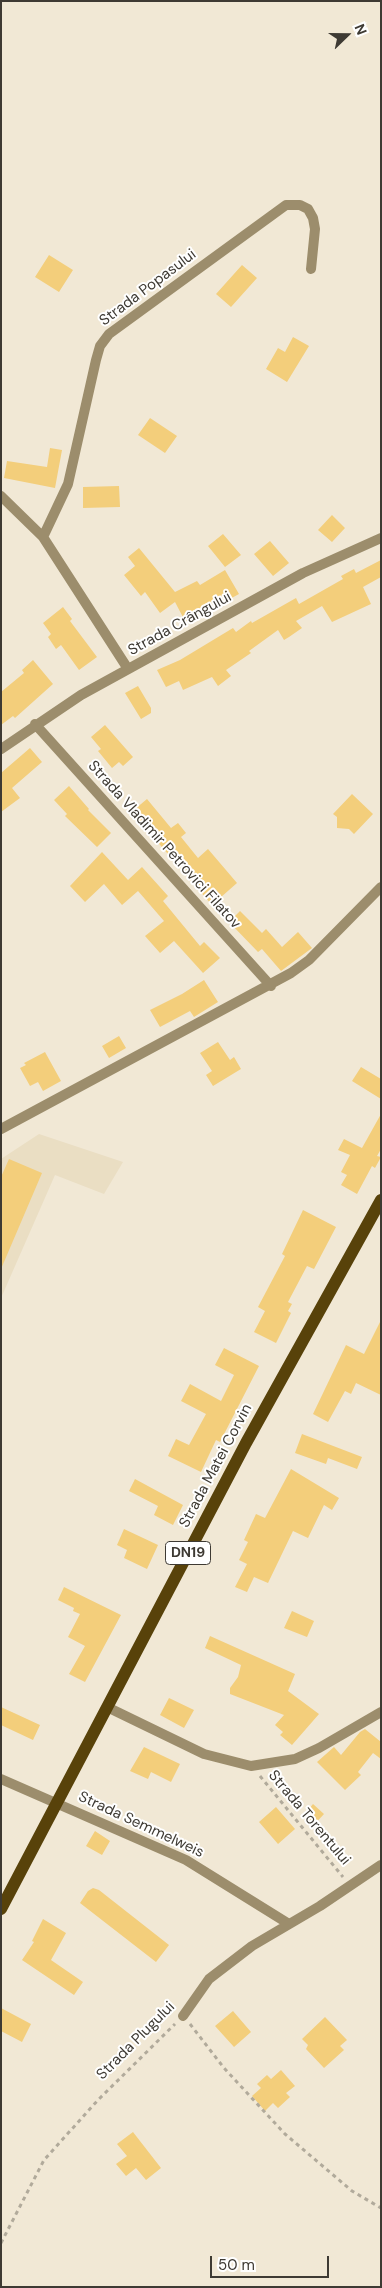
<!DOCTYPE html>
<meta charset="utf-8">
<style>
body{margin:0}
#map{position:relative;width:382px;height:2288px;overflow:hidden;background:#f1e8d5;font-family:"DM Sans",sans-serif}
canvas{display:block}
.frame{position:absolute;inset:0;border:2px solid #3e3a33;pointer-events:none}
.north{position:absolute;left:322px;top:10px;width:50px;height:50px;-webkit-text-stroke:4px #fff;paint-order:stroke;rotate:68deg;font-size:14px;font-weight:700;line-height:20px;text-align:center;color:#3e3a33}
.north::after{content:'';display:block;margin:auto;width:18px;height:22px;background:#3e3a33;clip-path:polygon(50% 0,100% 100%,50% 72%,0 100%)}
.scale{position:absolute;left:210px;top:2256px;width:119px;height:22px;box-sizing:border-box;border:2px solid #3e3a33;border-top:0;padding-left:6px;font-size:15px;line-height:18px;white-space:nowrap;color:#3e3a33;-webkit-text-stroke:4px #fff;paint-order:stroke}
</style>
<div id="map">
<canvas width="382" height="2288"></canvas>
<div class="frame"></div>
<div class="north">N</div>
<div class="scale">50 m</div>
</div>
<script>
const ctx = document.querySelector('canvas').getContext('2d');
ctx.lineJoin = 'round';
function fillPath(path, color) { ctx.fillStyle = color; ctx.fill(path, 'evenodd'); }
const toPath = rows => new Path2D(rows.map(r => 'M' + r).join(''));
function trace(path, color, width, dash) { ctx.strokeStyle = color; ctx.lineWidth = width; ctx.lineCap = dash ? 'butt' : 'round'; ctx.setLineDash(dash || []); ctx.stroke(path); }
function write(font, color, halo, rows, align = 'center') {
  ctx.font = font + ' "DM Sans",sans-serif'; ctx.lineWidth = 4; ctx.setLineDash([]); ctx.textBaseline = 'middle'; ctx.strokeStyle = halo; ctx.fillStyle = color; for (const [text, x, y, turn = 0] of rows) {
    ctx.save(); ctx.translate(x, y); ctx.rotate((+turn || 0) * Math.PI / 180); ctx.textAlign = isNaN(turn) ? turn : align; if (halo) ctx.strokeText(text, 0, 0); ctx.fillText(text, 0, 0); ctx.restore();
  }
}
fillPath(toPath([
 [39,1134,123,1162,104,1194,55,1175,1,1298,1,1159]
]), '#eadec3');
fillPath(toPath([
 [49,255,73,270,59,292,35,277],
 [242,265,257,278,231,307,216,294],
 [293,337,309,346,287,382,266,369,278,348,285,352],
 [150,418,177,436,165,453,138,435],
 [50,448,62,450,55,488,4,478,7,461,47,467],
 [119,486,120,507,83,508,83,487],
 [332,515,345,528,332,542,318,530],
 [223,534,241,555,225,567,208,546],
 [270,541,289,563,273,576,254,554],
 [139,548,175,592,197,581,200,585,225,570,239,594,186,623,175,602,160,613,145,592,141,596,124,575,135,566,128,557],
 [381,560,381,577,363,587,371,604,332,622,322,606,296,621,302,628,289,637,284,640,278,630,249,651,251,653,226,670,231,676,218,686,212,677,183,690,179,681,166,687,157,670,180,660,233,628,236,632,251,621,252,623,296,598,299,604,343,579,341,576,354,569,356,573],
 [63,607,72,619,70,621,97,657,79,670,61,645,56,649,48,637,51,634,43,623],
 [33,660,53,684,15,718,13,716,1,725,1,692,24,673,22,670],
 [138,686,151,708,151,713,141,719,125,693],
 [105,725,133,757,123,766,119,762,112,768,98,751,101,749,91,737],
 [30,748,42,762,12,788,20,798,1,812,1,773],
 [69,786,89,809,88,810,111,833,97,847,65,816,67,814,54,800],
 [352,794,373,814,354,834,349,829,337,828,337,817,333,814],
 [147,799,171,828,178,823,186,833,181,837,198,858,208,849,237,883,212,905,148,831,146,833,129,814],
 [102,852,128,880,142,867,168,896,163,901,200,946,204,942,220,958,203,973,174,941,160,953,145,936,164,921,138,891,122,905,104,884,85,902,70,886],
 [240,911,262,933,266,929,282,947,298,932,312,948,281,971,262,949,258,952,229,922],
 [204,980,218,1002,194,1017,190,1011,160,1027,150,1010,182,994],
 [119,1036,126,1048,109,1058,102,1046],
 [218,1042,230,1060,234,1057,241,1069,213,1086,206,1075,212,1071,200,1053],
 [45,1052,61,1081,43,1091,38,1082,30,1086,20,1068,26,1065,24,1063],
 [361,1067,381,1079,381,1099,352,1081],
 [381,1114,381,1149,377,1156,381,1157,375,1168,372,1166,357,1194,341,1185,347,1175,341,1172,350,1155,338,1150,344,1139,362,1148],
 [9,1159,42,1173,1,1269,1,1177],
 [303,1210,336,1227,314,1269,307,1266,288,1302,292,1304,288,1311,291,1313,276,1343,254,1332,265,1311,258,1307,285,1256,282,1254],
 [381,1320,381,1395,356,1383,351,1394,345,1391,328,1422,313,1414,346,1345,364,1354],
 [224,1348,259,1366,220,1442,216,1440,201,1472,168,1456,176,1439,189,1445,206,1414,181,1401,190,1384,221,1401,234,1375,215,1365],
 [302,1434,362,1457,357,1469,328,1458,326,1464,295,1453],
 [291,1469,339,1498,332,1510,324,1505,308,1538,293,1531,268,1583,254,1577,247,1592,235,1587,247,1564,239,1560,248,1542,244,1540,256,1514,265,1518],
 [135,1479,183,1505,173,1525,154,1515,158,1506,129,1491],
 [124,1529,158,1545,147,1569,124,1558,127,1550,117,1545],
 [64,1587,121,1615,85,1682,69,1674,85,1646,68,1637,80,1614,73,1611,74,1608,58,1600],
 [292,1611,314,1621,307,1637,284,1628],
 [210,1636,295,1674,288,1691,319,1714,292,1745,280,1735,283,1732,275,1725,284,1715,230,1694,230,1688,238,1677,241,1665,205,1648],
 [169,1698,194,1710,184,1728,160,1715],
 [1,1707,40,1725,33,1740,1,1725],
 [365,1729,381,1742,381,1759,373,1753,358,1772,361,1775,345,1790,317,1762,334,1747,341,1755,360,1732],
 [144,1747,180,1764,171,1782,151,1772,148,1779,130,1771],
 [313,1804,324,1814,312,1827,302,1817],
 [276,1807,295,1829,278,1844,259,1822],
 [95,1831,110,1841,102,1855,86,1846],
 [93,1888,99,1890,169,1945,156,1962,80,1903,88,1891],
 [43,1919,66,1933,51,1960,83,1982,74,1995,22,1960,34,1942,32,1941],
 [1,2008,31,2024,22,2042,1,2031],
 [233,2011,251,2032,234,2047,215,2026],
 [325,2017,347,2040,340,2046,344,2050,324,2068,306,2049,308,2045,302,2039],
 [281,2070,295,2086,286,2093,290,2097,278,2108,273,2103,265,2111,252,2096,261,2088,257,2084,267,2075,271,2079],
 [133,2132,161,2168,146,2180,136,2168,126,2176,116,2164,127,2156,117,2144]
]), '#f3ce7b');
trace(toPath([
 [260,1776,343,1877],
 [190,2024,224,2068,285,2134,352,2191,381,2208],
 [1,2243,44,2160,98,2100,175,2024]
]), '#b1aa9b', 3, [4, 4]);
trace(toPath([
 [1,496,43,537,128,669],
 [43,537,68,484,96,360,100,346,109,334,286,205,300,205,308,209,313,218,315,229,311,269],
 [35,724,271,986],
 [1,749,81,695,303,573,381,538],
 [1,1129,291,973,309,960,381,887],
 [107,1707,204,1754,251,1766,295,1759,319,1748,381,1712],
 [1,1779,186,1860,289,1924],
 [183,2016,209,1979,252,1946,320,1906,381,1865]
]), '#9c8d6c', 10);
trace(toPath([
 [1,1909,246,1443,381,1200]
]), '#58420a', 12);
for (const [x, y, w] of [
 [188,1553,45]
]) { const box = new Path2D(); box.roundRect(x - w / 2, y - 11.5, w, 23, 4); ctx.fillStyle = '#fff'; ctx.fill(box); trace(box, '#3e3a33', 1); }
write('bold 14px', '#3e3a33', null, [
 ["DN19",188,1553]
]);
write('15px', '#3e3a33', '#fff', [
 ["Strada Popasului",148,288,-37],
 ["Strada Crângului",180,624,-29],
 ["Strada Vladimir Petrovici Filatov",164,845,48],
 ["Strada Matei Corvin",216,1466,-62],
 ["Strada Torentului",309,1818,50],
 ["Strada Semmelweis",141,1825,25],
 ["Strada Plugului",136,2041,-45]
]);
</script>
